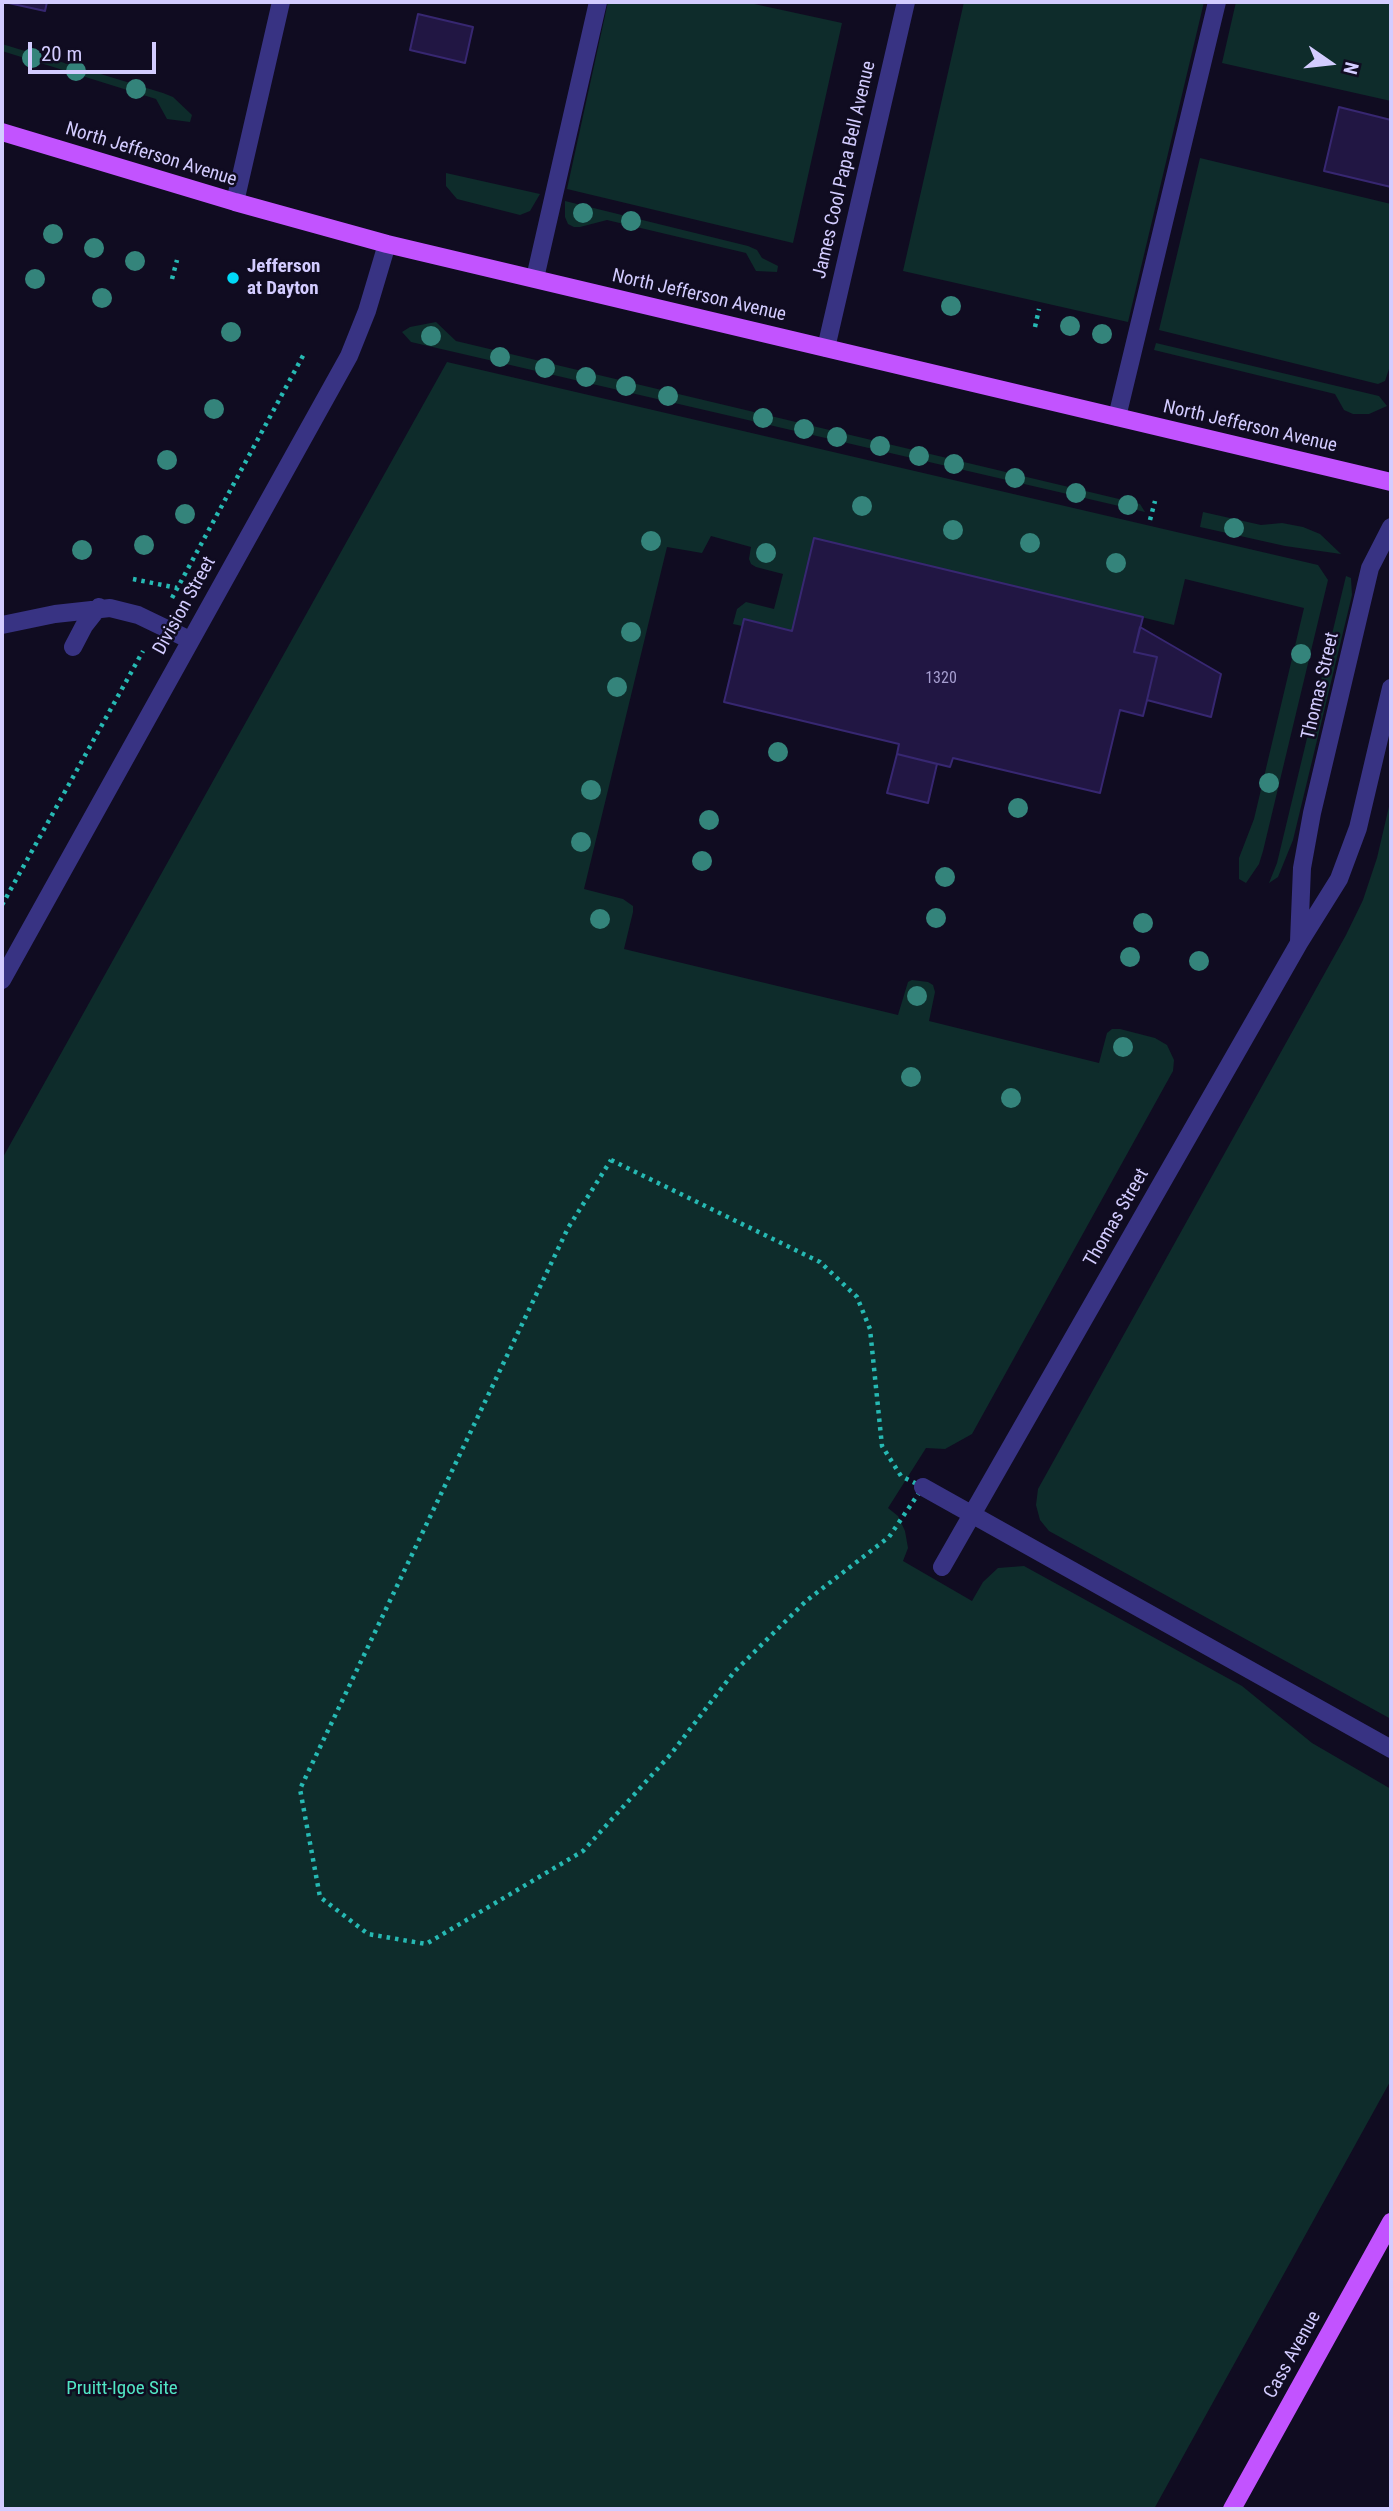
<!DOCTYPE html>
<style>
body{margin:0}
#map{position:relative;width:1393px;height:2511px;overflow:hidden;background:#100c21;font-family:"Roboto Condensed",sans-serif}
canvas{display:block}
.frame{position:absolute;inset:0;border:4px solid #d3ccff;pointer-events:none}
.north{position:absolute;left:1295px;top:28px;width:70px;height:70px;-webkit-text-stroke:5px #100c21;paint-order:stroke;rotate:104deg;font-size:19px;font-weight:700;line-height:28px;text-align:center;color:#d3ccff}
.north::after{content:'';display:block;margin:auto;width:24px;height:32px;background:#d3ccff;clip-path:polygon(50% 0,100% 100%,50% 72%,0 100%)}
.scale{position:absolute;left:28px;top:42px;width:128px;height:32px;box-sizing:border-box;border:4px solid #d3ccff;border-top:0;padding-left:9px;font-size:21px;line-height:24px;white-space:nowrap;color:#d3ccff;-webkit-text-stroke:5px #100c21;paint-order:stroke}
</style>
<div id="map">
<canvas width="1393" height="2511"></canvas>
<div class="frame"></div>
<div class="north">N</div>
<div class="scale">20 m</div>
</div>
<script>
const ctx = document.querySelector('canvas').getContext('2d');
ctx.lineJoin = 'round';
function fillPath(path, color) { ctx.fillStyle = color; ctx.fill(path, 'evenodd'); }
const toPath = rows => new Path2D(rows.map(r => 'M' + r).join(''));
function trace(path, color, width, dash) { ctx.strokeStyle = color; ctx.lineWidth = width; ctx.lineCap = dash ? 'butt' : 'round'; ctx.setLineDash(dash || []); ctx.stroke(path); }
function write(font, color, halo, rows, align = 'center') {
  ctx.font = font + ' "Roboto Condensed",sans-serif'; ctx.lineWidth = 5; ctx.setLineDash([]); ctx.textBaseline = 'middle'; ctx.strokeStyle = halo; ctx.fillStyle = color; for (const [text, x, y, turn = 0] of rows) {
    ctx.save(); ctx.translate(x, y); ctx.rotate((+turn || 0) * Math.PI / 180); ctx.textAlign = isNaN(turn) ? turn : align; if (halo) ctx.strokeText(text, 0, 0); ctx.fillText(text, 0, 0); ctx.restore();
  }
}
fillPath(toPath([
 [608,2,745,2,842,23,793,243,567,189],
 [964,2,1204,2,1128,322,903,271],
 [1236,2,1391,2,1391,101,1222,63],
 [2,44,163,93,173,97,192,115,190,122,167,119,156,99,2,51],
 [1200,158,1391,204,1391,363,1385,381,1378,384,1159,330],
 [446,173,540,194,530,211,520,215,457,199,446,186],
 [565,201,748,246,757,250,762,258,778,266,777,272,756,271,746,253,607,220,580,227,574,227,568,224,565,217],
 [436,322,456,341,1140,504,1145,512,411,342,402,332,410,327],
 [1156,343,1379,396,1387,406,1369,414,1353,414,1344,410,1335,394,1154,350],
 [447,362,1318,565,1328,580,1263,851,1259,864,1246,883,1239,879,1239,858,1254,819,1304,608,1185,579,1174,625,814,538,792,631,745,619,742,626,733,624,737,609,746,602,774,609,783,574,756,567,751,564,749,559,751,547,711,536,702,553,667,547,584,889,623,899,633,906,633,912,624,949,898,1015,908,982,912,980,928,982,933,985,935,992,929,1021,1099,1063,1107,1033,1112,1029,1120,1029,1155,1038,1167,1045,1174,1060,1173,1071,972,1434,945,1449,926,1448,888,1508,898,1516,905,1531,908,1548,903,1561,972,1601,983,1582,998,1568,1024,1566,1242,1686,1312,1743,1391,1789,1391,2080,1154,2509,2,2509,2,1159],
 [1203,512,1261,525,1282,523,1303,527,1320,534,1341,554,1285,546,1200,527],
 [1346,576,1351,578,1352,595,1293,840,1278,877,1269,883,1277,863],
 [1391,798,1391,1719,1049,1531,1040,1520,1036,1505,1038,1489,1346,935,1363,900,1377,858]
]), '#0e2c2b');
const building = toPath([
 [4,2,47,2,45,11,4,2],
 [418,14,473,27,465,63,410,50,418,14],
 [1339,107,1391,120,1391,187,1324,171,1339,107],
 [814,538,1143,617,1134,652,1157,657,1147,700,1143,716,1120,710,1100,793,953,758,950,767,897,754,899,744,724,702,744,619,792,631,814,538],
 [1140,627,1221,674,1211,717,1147,700,1157,657,1134,652,1140,627],
 [897,754,937,764,928,803,887,793,897,754]
]);
fillPath(building, '#211643');
trace(building, '#372771', 2);
trace(toPath([
 [172,279,177,260],
 [1035,327,1039,309],
 [1150,520,1155,501],
 [133,579,177,588],
 [172,598,305,352],
 [2,905,143,651],
 [611,1160,820,1262,857,1297,870,1329,882,1446,901,1476,923,1487,889,1537,806,1601,734,1672,671,1754,583,1851,426,1944,368,1934,320,1897,300,1789,568,1228,611,1160]
]), '#26b9b3', 4.5, [3.5, 5]);
trace(toPath([
 [235,202,281,2],
 [535,278,598,2],
 [826,348,906,2],
 [1117,417,1217,2],
 [2,625,55,614,110,608,138,615,190,640],
 [73,647,84,626,99,607],
 [1299,941,1302,868,1312,813,1370,568,1391,527],
 [2,980,349,356,367,311,387,244],
 [923,1487,1391,1749],
 [942,1567,1299,943,1339,879,1358,828,1391,688]
]), '#383383', 18);
trace(toPath([
 [2,132,235,202,387,244,1391,482],
 [1232,2509,1391,2222]
]), '#c253ff', 18);
ctx.fillStyle = '#34847b';
for (const [x, y] of [
 [32,58],
 [76,71],
 [136,89],
 [583,213],
 [631,221],
 [53,234],
 [94,248],
 [135,261],
 [35,279],
 [102,298],
 [951,306],
 [1070,326],
 [231,332],
 [1102,334],
 [431,336],
 [500,357],
 [545,368],
 [586,377],
 [626,386],
 [668,396],
 [214,409],
 [763,418],
 [804,429],
 [837,437],
 [880,446],
 [919,456],
 [167,460],
 [954,464],
 [1015,478],
 [1076,493],
 [1128,505],
 [862,506],
 [185,514],
 [1234,528],
 [953,530],
 [651,541],
 [1030,543],
 [144,545],
 [82,550],
 [766,553],
 [1116,563],
 [631,632],
 [1301,654],
 [617,687],
 [778,752],
 [1269,783],
 [591,790],
 [1018,808],
 [709,820],
 [581,842],
 [702,861],
 [945,877],
 [936,918],
 [600,919],
 [1143,923],
 [1130,957],
 [1199,961],
 [917,996],
 [1123,1047],
 [911,1077],
 [1011,1098]
]) { ctx.beginPath(); ctx.arc(x, y, 10, 0, 2 * Math.PI); ctx.fill(); }
for (const [x, y, r, color] of [
 [233,278,7,"#00d9f7"]
]) { const dot = new Path2D(); dot.arc(x, y, r, 0, 2 * Math.PI); ctx.fillStyle = color; ctx.fill(dot); trace(dot, '#100c21', 2.5); }
write('16px', '#a69ed0', null, [
 ["1320",941,679]
]);
write('19px', '#d3ccff', '#100c21', [
 ["North Jefferson Avenue",151,155,17],
 ["James Cool Papa Bell Avenue",845,170,-77],
 ["North Jefferson Avenue",699,296,13],
 ["North Jefferson Avenue",1250,427,13],
 ["Division Street",185,606,-61],
 ["Thomas Street",1321,686,-77],
 ["Thomas Street",1117,1218,-60],
 ["Cass Avenue",1293,2355,-61]
]);
write('bold 19px', '#d3ccff', '#100c21', [
 ["Jefferson",247,267],
 ["at Dayton",247,289]
], 'left');
write('19px', '#51e6c4', '#100c21', [
 ["Pruitt-Igoe Site",122,2389]
]);
</script>
